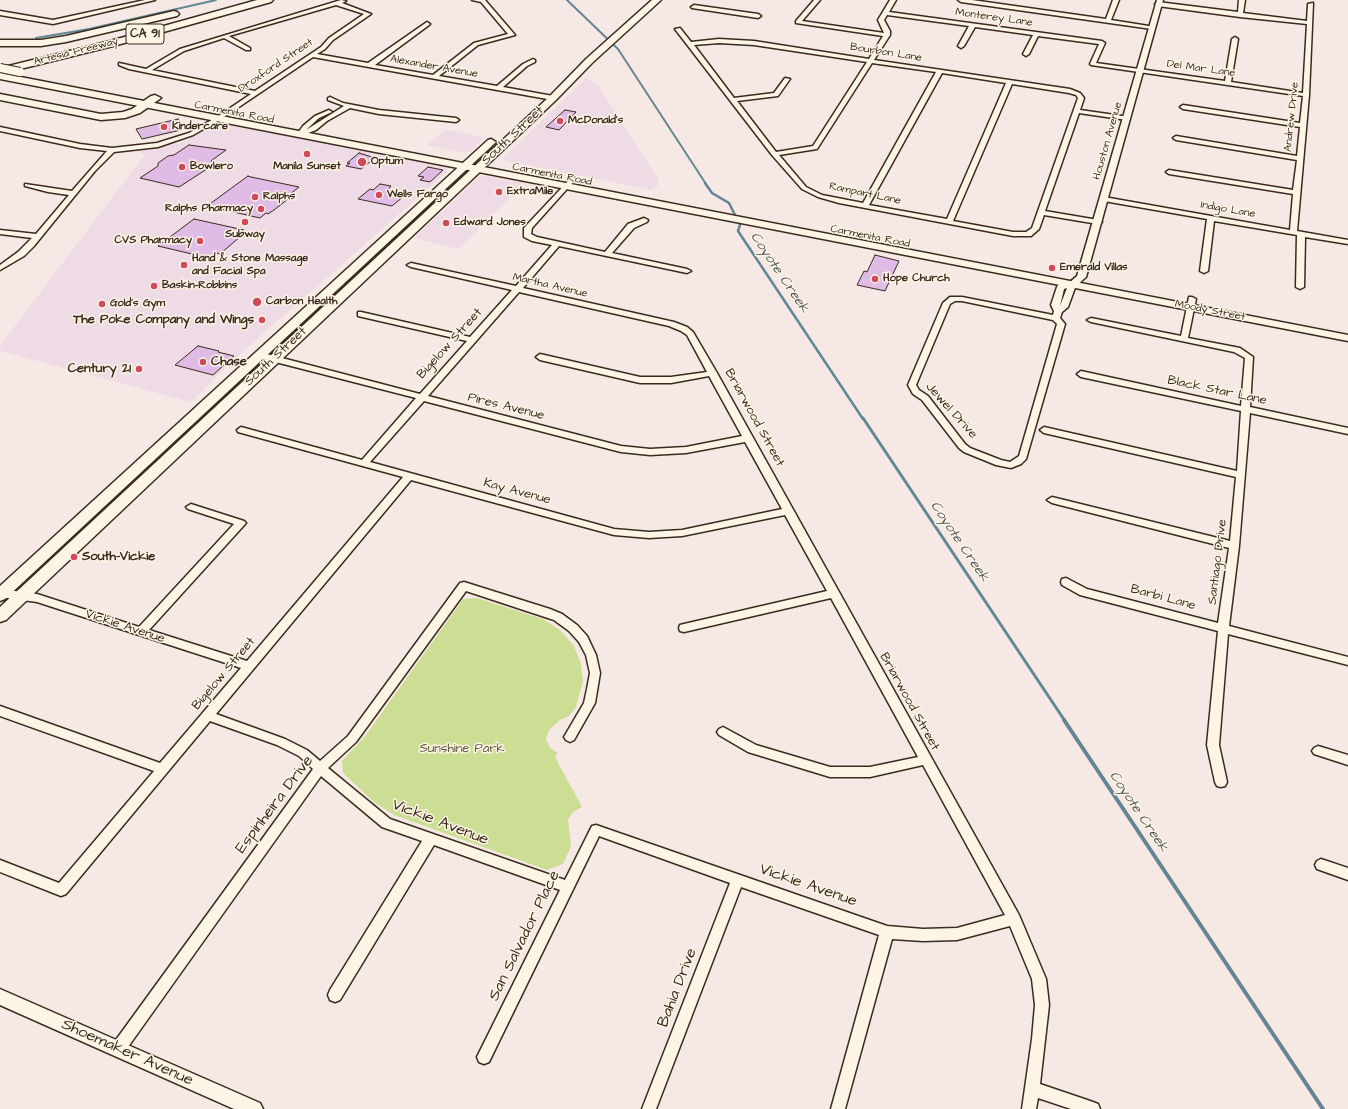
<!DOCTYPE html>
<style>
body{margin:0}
canvas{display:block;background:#f6e9e5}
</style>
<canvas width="1348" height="1109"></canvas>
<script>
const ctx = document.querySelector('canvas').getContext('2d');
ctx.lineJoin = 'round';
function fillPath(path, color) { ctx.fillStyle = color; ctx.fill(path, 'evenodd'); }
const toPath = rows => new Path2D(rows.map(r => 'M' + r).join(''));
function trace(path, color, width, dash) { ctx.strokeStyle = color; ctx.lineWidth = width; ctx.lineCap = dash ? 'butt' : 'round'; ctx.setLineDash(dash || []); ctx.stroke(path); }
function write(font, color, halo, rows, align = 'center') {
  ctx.font = font + ' "Architects Daughter",sans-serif'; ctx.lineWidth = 3; ctx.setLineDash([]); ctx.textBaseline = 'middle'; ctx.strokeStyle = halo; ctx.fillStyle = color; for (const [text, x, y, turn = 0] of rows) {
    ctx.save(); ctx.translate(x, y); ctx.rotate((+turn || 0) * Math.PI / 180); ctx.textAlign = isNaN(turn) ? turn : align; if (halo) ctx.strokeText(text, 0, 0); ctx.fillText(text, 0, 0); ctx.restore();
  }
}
fillPath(toPath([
 [586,78,598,85,658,179,658,185,652,190,506,161,503,158],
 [232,122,447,168,448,171,230,363,191,402,0,351,0,346,145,154,138,152,180,143,217,124],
 [445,130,479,136,484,138,471,151,465,153,427,145],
 [486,176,524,183,459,249,414,238,479,177]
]), '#efdbe5');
fillPath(toPath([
 [477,598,543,619,560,630,574,646,581,664,583,681,576,707,569,716,560,720,549,730,546,739,550,748,558,753,555,757,582,807,573,812,568,820,571,846,563,864,547,870,394,815,375,803,343,773,342,761,366,735,463,599]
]), '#ccde93');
trace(toPath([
 [567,0,618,49,706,184],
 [36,38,89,29,216,0]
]), '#648692', 2);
trace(toPath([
 [705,183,712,193,729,203,740,225,738,231,863,419]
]), '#648692', 2.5);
trace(toPath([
 [863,418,1065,721]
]), '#648692', 3);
trace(toPath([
 [1064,720,1323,1109]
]), '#648692', 4);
const building = toPath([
 [565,110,576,112,559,130,546,127,565,110],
 [178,119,185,129,142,139,136,129,178,119],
 [189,145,226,150,211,161,214,162,205,168,207,169,179,187,140,178,158,166,158,163,168,156,174,155,189,145],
 [359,153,375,158,361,169,346,166,350,163,347,163,359,153],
 [428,167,443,170,430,182,420,180,424,177,418,176,428,167],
 [248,176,251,177,299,187,289,195,292,195,288,199,274,210,268,214,266,213,260,218,207,206,248,176],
 [380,184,391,186,386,192,404,196,392,206,358,199,370,189,373,190,380,184],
 [194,219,244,230,237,236,241,236,220,254,216,253,209,258,158,246,194,219],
 [875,255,899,261,885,291,857,285,864,271,867,272,875,255],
 [198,346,219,351,218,352,234,356,213,375,175,365,198,346]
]);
fillPath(building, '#e0bbe5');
trace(building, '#3b2a1e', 1);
const minor = toPath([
 [145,0,155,0,53,24,0,15,0,11,53,20,145,0],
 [341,0,346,1,342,3,371,14,333,40,325,49,317,54,368,63,427,22,430,24,429,25,375,65,433,75,474,43,508,34,481,2,472,0,485,0,515,35,478,45,439,76,497,86,523,64,533,59,535,60,535,62,527,66,503,87,553,96,556,98,553,100,313,57,221,119,193,135,158,147,114,152,95,171,34,246,24,256,0,270,0,265,18,252,32,238,0,234,0,230,36,234,69,195,48,192,25,186,25,184,72,191,107,151,80,148,0,131,0,127,80,144,112,148,157,143,189,133,217,117,251,94,129,69,119,65,119,63,146,69,180,49,341,0],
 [336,5,364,14,329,38,321,47,255,91,152,70,184,51,224,38,246,50,250,50,250,48,229,36,336,5],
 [814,0,820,0,802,21,884,33,878,20,890,0,896,0,889,12,1102,41,1105,43,1096,63,1225,81,1232,39,1235,37,1238,39,1231,82,1303,93,1307,24,1240,17,1158,6,1155,4,1158,2,1238,12,1239,0,1245,0,1243,13,1307,21,1308,4,1313,3,1309,95,1297,231,1348,240,1348,244,1305,237,1304,287,1300,289,1296,287,1297,235,1214,221,1208,271,1204,273,1200,271,1207,219,1104,201,1100,199,1104,197,1290,230,1293,194,1169,174,1166,172,1169,170,1293,190,1297,160,1176,140,1173,138,1176,136,1297,156,1300,127,1183,109,1180,107,1183,105,1300,123,1303,96,1091,65,1090,64,1099,44,1038,36,1029,54,1026,56,1023,54,1033,35,975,27,964,46,961,48,958,46,969,26,887,15,884,20,890,31,890,35,874,60,1070,89,1080,93,1084,98,1080,110,1129,117,1129,119,1127,120,1079,113,1045,211,1098,220,1102,222,1098,224,1044,215,1039,229,1031,236,1013,236,839,203,818,197,802,189,772,155,675,29,680,28,691,42,719,39,754,41,869,59,883,36,796,23,796,21,814,0],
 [719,43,754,45,867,62,813,146,776,152,737,101,778,96,790,79,785,78,774,93,734,98,694,45,719,43],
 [872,63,936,72,863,203,822,195,806,187,779,155,817,149,872,63],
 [942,73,1006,83,947,219,869,205,942,73],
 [1012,84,1069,93,1076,95,1078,98,1032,228,1026,232,1013,232,953,221,1012,84],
 [958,0,972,0,1106,19,1113,0,1119,0,1111,20,1155,27,1152,29,961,2,958,0],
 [694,5,758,14,761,16,758,18,692,8,691,7,694,5],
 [330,97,343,103,379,110,456,118,459,120,456,122,379,114,350,108,327,121,316,130,303,135,299,135,298,133,303,126,315,116,329,110,332,112,319,118,306,130,344,106,328,100,328,98,330,97],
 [573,177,575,178,575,180,532,228,531,234,537,237,605,252,628,224,644,218,648,220,647,222,634,228,612,253,687,269,691,271,687,273,559,246,523,288,674,322,687,327,693,332,717,373,1019,915,1046,979,1049,1005,1040,1084,1093,1102,1098,1104,1100,1109,1071,1109,1038,1098,1036,1109,1022,1109,1032,1039,1035,1005,1032,979,1010,926,957,940,923,941,892,939,845,1109,831,1109,879,935,741,887,656,1109,642,1109,730,883,599,836,489,1062,484,1064,479,1062,477,1057,560,890,434,845,340,1000,335,1002,330,1000,328,995,330,990,422,841,382,827,321,776,123,1054,118,1056,113,1054,111,1049,113,1044,313,769,299,756,277,745,210,721,66,894,61,896,0,872,0,860,59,883,154,771,0,716,0,706,160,763,241,668,37,602,0,597,0,589,37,594,139,627,234,524,188,509,186,507,191,504,194,505,244,521,246,523,149,630,247,661,403,477,238,432,237,430,241,427,362,460,416,398,256,357,255,355,259,352,420,394,467,341,358,316,358,312,361,312,470,337,512,290,411,267,407,265,411,263,516,286,552,245,532,241,524,237,524,228,571,178,573,177],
 [519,292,669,326,681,331,687,335,707,372,671,377,640,377,540,354,536,357,540,360,640,383,671,383,709,376,742,436,686,447,650,449,621,446,428,396,519,292],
 [424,401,621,452,650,455,686,453,745,442,782,509,682,530,649,532,614,529,370,462,424,401],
 [411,480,614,535,649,538,682,536,785,515,827,591,684,624,680,625,679,628,680,631,684,632,831,598,918,757,870,767,830,767,756,745,723,727,719,729,717,732,719,735,748,752,830,777,870,777,923,765,1005,915,957,928,923,929,887,926,596,825,592,826,565,880,390,819,328,768,356,742,466,591,554,620,569,631,579,642,586,655,590,673,587,689,584,703,564,737,566,740,570,742,574,740,595,703,600,673,596,655,587,636,577,625,562,614,550,609,464,582,460,583,348,736,320,761,307,750,285,739,216,714,411,480],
 [1072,283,1076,285,1068,307,1062,312,1060,318,1065,324,1026,459,1021,464,1011,468,996,465,964,452,959,448,922,400,913,394,908,385,943,303,950,297,962,297,1053,315,1054,311,1051,305,1057,287,1058,285,1072,283],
 [1067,288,1060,306,1064,289,1067,288],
 [955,301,962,301,1053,320,1057,324,1019,456,1010,462,1001,460,970,448,965,444,928,396,919,390,916,385,950,304,955,301],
 [1189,297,1192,297,1196,299,1188,338,1240,348,1253,357,1250,407,1348,428,1348,434,1250,413,1239,546,1229,626,1348,657,1348,665,1228,634,1219,745,1227,782,1225,786,1221,787,1217,786,1215,782,1207,745,1218,631,1080,595,1062,585,1061,582,1062,579,1066,578,1087,589,1218,623,1229,548,1052,503,1047,500,1052,497,1230,541,1236,477,1044,433,1040,430,1044,427,1237,471,1241,411,1081,377,1077,374,1081,371,1241,406,1245,358,1234,352,1091,322,1087,320,1091,318,1181,336,1189,297],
 [1318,746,1348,755,1348,765,1314,754,1312,751,1314,748,1318,746],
 [1321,859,1348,868,1348,880,1317,869,1315,865,1317,861,1321,859]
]);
const tertiary = toPath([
 [1157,0,1163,0,1086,277,1075,287,1069,287,1067,285,1069,283,1077,276,1157,0],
 [0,989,260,1103,263,1109,234,1109,0,1005,0,989]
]);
const secondary = toPath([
 [0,73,1348,335,1348,341,0,79,0,73]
]);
const primary = toPath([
 [652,0,661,0,592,63,556,100,6,620,0,622,0,607,550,96,586,59,652,0],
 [491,139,496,142,494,144,5,599,0,601,0,586,488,140,491,139]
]);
const motorway = toPath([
 [257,0,273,0,271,2,117,45,0,74,0,68,110,41,257,0],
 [174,11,177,12,179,14,177,16,66,42,41,46,0,46,0,40,41,40,66,36,174,11],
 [0,94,101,114,123,112,132,109,151,96,155,95,161,98,140,113,125,118,101,120,0,100,0,94]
]);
trace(minor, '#3b2a1e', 3);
trace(tertiary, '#3b2a1e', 3);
trace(secondary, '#3b2a1e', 3);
trace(primary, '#3b2a1e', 3);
trace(motorway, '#3b2a1e', 3);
fillPath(minor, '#fcf5e5');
fillPath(tertiary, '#fcf5e5');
fillPath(secondary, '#fcf5e5');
fillPath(primary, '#fcf5e5');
fillPath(motorway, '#fcf5e5');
const secondaryBridge = toPath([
 [0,68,20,72]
]);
trace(secondaryBridge, '#3b2a1e', 10, []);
trace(secondaryBridge, '#fcf5e5', 8);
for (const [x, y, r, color] of [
 [560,121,4,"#d1495b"],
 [164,127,4,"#d1495b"],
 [307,154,4,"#d1495b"],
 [362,162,5,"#d1495b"],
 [182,167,4,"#d1495b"],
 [499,192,4,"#d1495b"],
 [379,195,4,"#d1495b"],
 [255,197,4,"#d1495b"],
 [261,209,4,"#d1495b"],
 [245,222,4,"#d1495b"],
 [446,223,4,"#d1495b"],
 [200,241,4,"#d1495b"],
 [184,265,4,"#d1495b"],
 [1052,268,4,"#d1495b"],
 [875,279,4,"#d1495b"],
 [154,286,4,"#d1495b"],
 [257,302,5,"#d1495b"],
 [102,304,4,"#d1495b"],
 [262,320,4,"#d1495b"],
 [203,362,4,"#d1495b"],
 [139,369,4,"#d1495b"],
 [74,557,4,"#d1495b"]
]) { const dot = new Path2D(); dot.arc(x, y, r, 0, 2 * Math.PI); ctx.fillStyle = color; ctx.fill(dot); trace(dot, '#fcf5e5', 1.5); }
write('11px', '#3b2a1e', '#fcf5e5', [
 ["Monterey Lane",994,18,8],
 ["Artesia Freeway",76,52,-14],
 ["Bourbon Lane",886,53,9],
 ["Droxford Street",276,66,-34],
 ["Alexander Avenue",434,67,10],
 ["Del Mar Lane",1201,69,8],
 ["Carmenita Road",234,113,11],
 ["Andrew Drive",1292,117,-84],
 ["Houston Avenue",1108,141,-74],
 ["Carmenita Road",552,175,11],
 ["Rampart Lane",865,194,12],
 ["Indigo Lane",1228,210,10],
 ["Carmenita Road",870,237,11],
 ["Martha Avenue",550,286,13],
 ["Moody Street",1210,311,11]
]);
write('bold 11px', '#3b2a1e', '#fcf5e5', [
 ["McDonald's",568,121],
 ["Kindercare",172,127],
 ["Optum",371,162],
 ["Bowlero",190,167],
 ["Manila Sunset",307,167,"center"],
 ["ExtraMile",507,192],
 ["Wells Fargo",387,195],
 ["Ralphs",263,197],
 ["Ralphs Pharmacy",253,209,"right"],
 ["Edward Jones",454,223],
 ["Subway",245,235,"center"],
 ["CVS Pharmacy",192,241,"right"],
 ["Hand & Stone Massage",192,259],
 ["and Facial Spa",192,272],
 ["Emerald Villas",1060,268],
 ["Hope Church",883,279],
 ["Baskin-Robbins",162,286],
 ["Carbon Health",266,302],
 ["Gold's Gym",110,304]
], 'left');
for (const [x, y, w] of [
 [145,34,38]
]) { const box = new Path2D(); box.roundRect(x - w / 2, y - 10, w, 20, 3); ctx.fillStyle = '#fcf5e5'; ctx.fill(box); trace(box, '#3b2a1e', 1); }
write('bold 12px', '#3b2a1e', null, [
 ["CA 91",145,34]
]);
write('13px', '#3b2a1e', '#fcf5e5', [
 ["South Street",513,136,-43],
 ["Bigelow Street",450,344,-48],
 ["South Street",276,357,-43],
 ["Black Star Lane",1217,391,12],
 ["Pires Avenue",506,407,14],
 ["Jewel Drive",951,411,48],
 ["Briarwood Street",754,418,61],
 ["Kay Avenue",517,492,15],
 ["Santiago Drive",1218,562,-83],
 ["Barbi Lane",1163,598,15],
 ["Vickie Avenue",125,627,18],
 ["Bigelow Street",224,674,-50],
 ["Briarwood Street",909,702,61]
]);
write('bold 13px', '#3b2a1e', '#fcf5e5', [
 ["The Poke Company and Wings",254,320],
 ["Chase",211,362,"left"],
 ["Century 21",131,369],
 ["South-Vickie",82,557,"left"]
], 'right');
write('13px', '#5f573b', '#fcf5e5', [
 ["Sunshine Park",462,749]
]);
write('italic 14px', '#4f5858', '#fcf5e5', [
 ["Coyote Creek",779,273,56],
 ["Coyote Creek",959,542,56],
 ["Coyote Creek",1138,812,56]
]);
write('16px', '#3b2a1e', '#fcf5e5', [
 ["Espinheira Drive",275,805,-53],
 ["Vickie Avenue",440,823,21],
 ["Vickie Avenue",808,886,19],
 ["San Salvador Place",525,936,-64],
 ["Bahia Drive",678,988,-69],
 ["Shoemaker Avenue",127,1053,24]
]);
</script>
